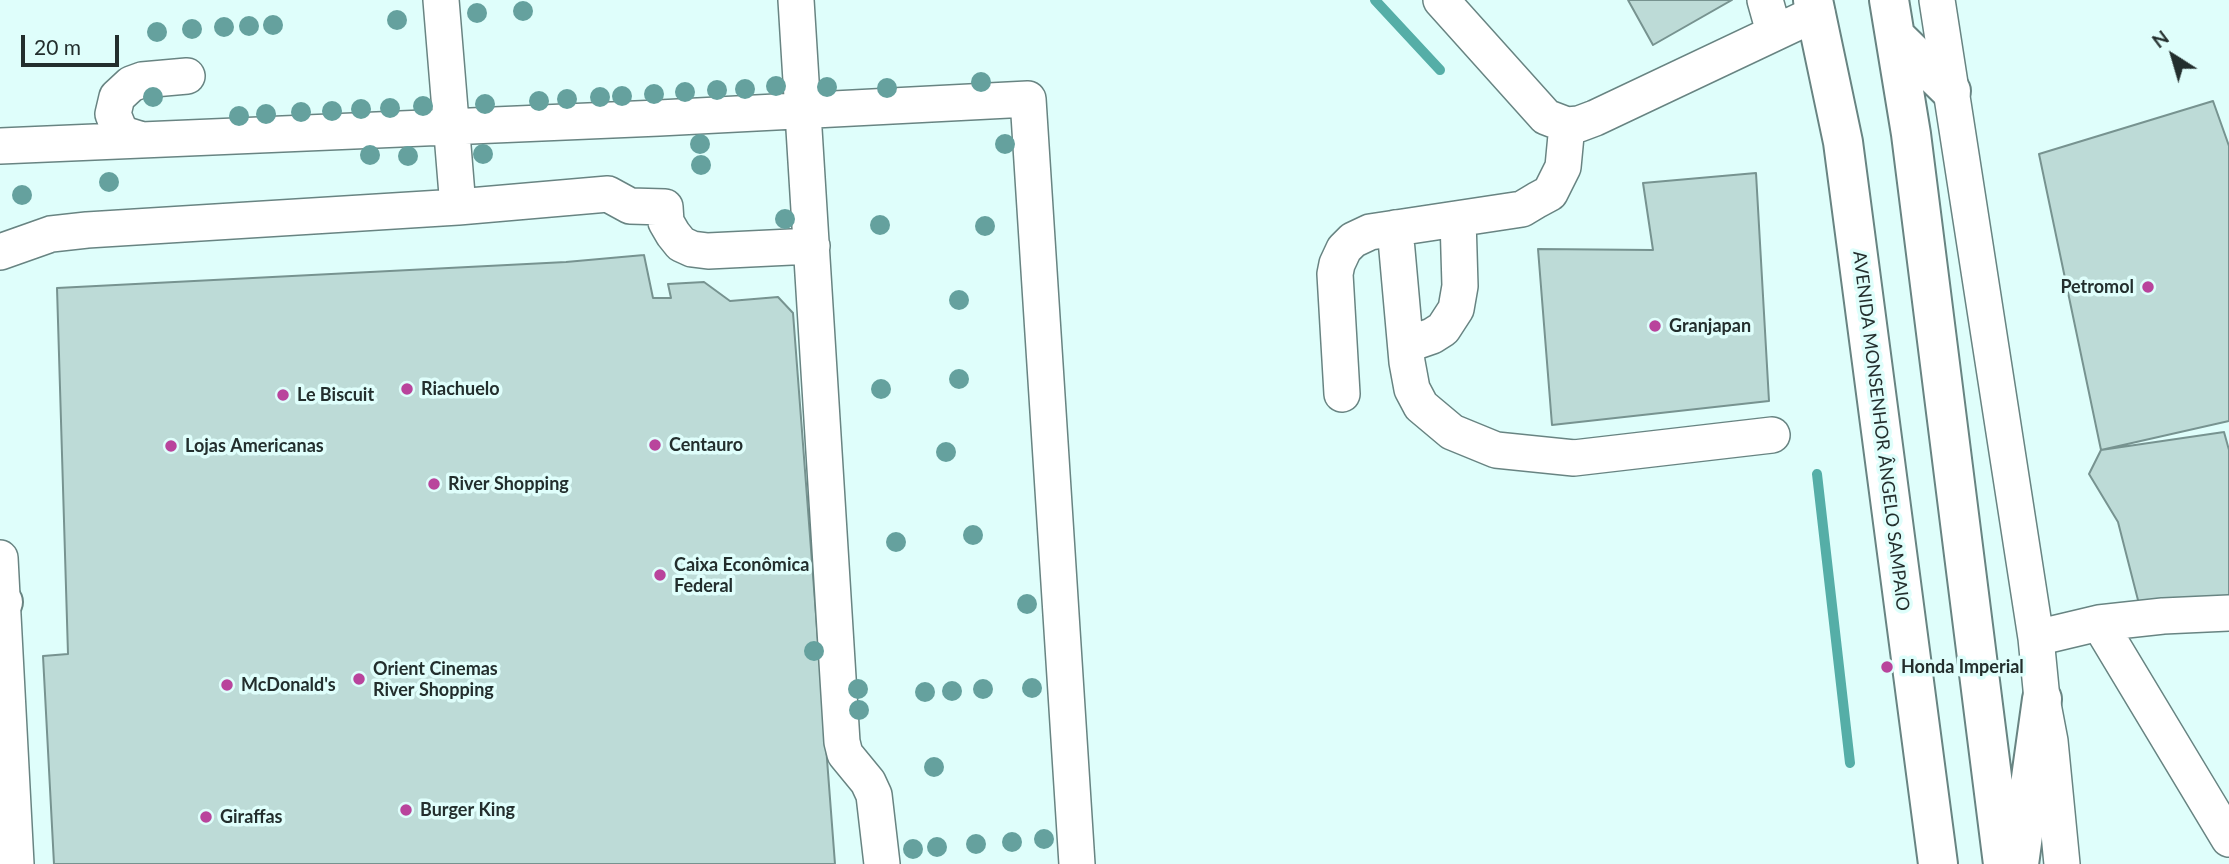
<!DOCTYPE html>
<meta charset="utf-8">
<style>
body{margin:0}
#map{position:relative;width:2229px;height:864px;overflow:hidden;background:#dffefb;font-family:Lato,sans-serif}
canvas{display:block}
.north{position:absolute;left:2138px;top:21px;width:70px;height:70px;-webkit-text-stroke:5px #dffefb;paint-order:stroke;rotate:323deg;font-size:19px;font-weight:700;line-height:28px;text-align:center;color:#232e2d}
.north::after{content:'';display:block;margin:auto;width:24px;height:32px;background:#232e2d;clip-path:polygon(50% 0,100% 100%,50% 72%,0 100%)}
.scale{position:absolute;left:21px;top:35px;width:98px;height:32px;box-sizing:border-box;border:4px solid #232e2d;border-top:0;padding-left:9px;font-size:21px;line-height:24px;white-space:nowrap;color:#232e2d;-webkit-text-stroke:5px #dffefb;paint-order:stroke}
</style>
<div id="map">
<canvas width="2229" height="864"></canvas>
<div class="north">N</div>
<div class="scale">20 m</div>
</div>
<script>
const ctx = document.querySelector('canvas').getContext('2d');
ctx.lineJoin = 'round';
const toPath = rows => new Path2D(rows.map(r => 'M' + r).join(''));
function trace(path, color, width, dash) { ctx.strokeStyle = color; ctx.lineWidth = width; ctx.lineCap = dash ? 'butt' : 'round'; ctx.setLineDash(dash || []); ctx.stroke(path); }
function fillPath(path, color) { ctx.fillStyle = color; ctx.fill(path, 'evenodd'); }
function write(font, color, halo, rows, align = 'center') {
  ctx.font = font + ' Lato,sans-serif'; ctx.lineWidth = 7; ctx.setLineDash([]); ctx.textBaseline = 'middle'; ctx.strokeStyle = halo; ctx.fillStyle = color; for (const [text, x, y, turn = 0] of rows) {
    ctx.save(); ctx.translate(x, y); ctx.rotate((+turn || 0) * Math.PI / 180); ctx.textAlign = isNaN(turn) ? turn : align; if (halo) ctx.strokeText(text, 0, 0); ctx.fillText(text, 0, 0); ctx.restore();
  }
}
trace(toPath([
 [1375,0,1440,70],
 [1817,474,1850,763]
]), '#55aea7', 10);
const building = toPath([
 [1628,0,1732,0,1653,45,1628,0],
 [2213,101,2229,146,2229,421,2101,450,2039,154,2213,101],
 [1756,173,1769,401,1552,425,1538,249,1653,250,1643,183,1756,173],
 [644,255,653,298,671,298,668,284,704,282,730,301,778,297,793,313,835,864,54,864,43,656,68,654,57,288,566,262,644,255],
 [2224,432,2229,450,2229,599,2139,604,2118,522,2089,474,2101,450,2224,432]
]);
fillPath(building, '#bddbd7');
trace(building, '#779390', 2);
const minor = toPath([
 [441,0,458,207],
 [796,0,842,742,845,754,868,782,874,795,882,864],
 [1441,0,1546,117,1567,125,1579,124,1595,118,1817,13],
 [1765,0,1774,32],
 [1937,0,2036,638,2042,699,2050,741,2062,864],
 [142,140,126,135,119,129,113,114,117,97,131,84,142,80,187,76],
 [0,146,659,118,1028,99,1077,864],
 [1395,228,1407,362,1412,389,1421,406,1452,432,1496,450,1574,458,1772,435],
 [0,252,51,234,87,230,458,207,608,194,630,206,665,207,666,222,673,234,681,244,692,249,708,251,812,246],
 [1406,345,1432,336,1443,329,1456,309,1460,286,1458,219],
 [1342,394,1335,274,1337,264,1344,249,1353,240,1370,232,1522,209,1537,200,1550,193,1563,167,1567,125],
 [0,558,16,864],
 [2099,623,2229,839],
 [2036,638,2099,623,2163,616,2229,613]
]);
const major = toPath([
 [1813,0,1843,142,1938,864],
 [1889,0,1911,134,2003,864],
 [1895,36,1951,91],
 [0,605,3,602],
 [2019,864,2042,699]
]);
trace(minor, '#688482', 38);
trace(major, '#688482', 42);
trace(minor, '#fff', 35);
trace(major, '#fff', 38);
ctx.fillStyle = '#65a19e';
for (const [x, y] of [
 [523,11],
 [477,13],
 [397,20],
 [273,25],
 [249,26],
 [224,27],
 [192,29],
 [157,32],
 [981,82],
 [776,86],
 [827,87],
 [887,88],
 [745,89],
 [717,90],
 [685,92],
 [654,94],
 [622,96],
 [153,97],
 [600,97],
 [567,99],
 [539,101],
 [485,104],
 [423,106],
 [390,108],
 [361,109],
 [332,111],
 [301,112],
 [266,114],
 [239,116],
 [700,144],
 [1005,144],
 [483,154],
 [370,155],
 [408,156],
 [701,165],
 [109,182],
 [22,195],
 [785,219],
 [880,225],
 [985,226],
 [959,300],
 [959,379],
 [881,389],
 [946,452],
 [973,535],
 [896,542],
 [1027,604],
 [814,651],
 [1032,688],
 [858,689],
 [983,689],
 [952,691],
 [925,692],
 [859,710],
 [934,767],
 [1044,839],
 [1012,842],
 [976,844],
 [937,847],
 [913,849]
]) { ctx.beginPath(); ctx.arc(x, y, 10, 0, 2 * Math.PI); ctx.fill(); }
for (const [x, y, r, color] of [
 [2148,287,7,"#b9449c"],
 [1655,326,7,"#b9449c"],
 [407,389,7,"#b9449c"],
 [283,395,7,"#b9449c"],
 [655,445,7,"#b9449c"],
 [171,446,7,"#b9449c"],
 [434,484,7,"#b9449c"],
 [660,575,7,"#b9449c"],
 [1887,667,7,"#b9449c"],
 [359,679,7,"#b9449c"],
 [227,685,7,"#b9449c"],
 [406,810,7,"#b9449c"],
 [206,817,7,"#b9449c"]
]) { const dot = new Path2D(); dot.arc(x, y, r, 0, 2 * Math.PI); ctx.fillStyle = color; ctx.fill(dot); trace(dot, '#dffefb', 2.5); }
write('bold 18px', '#232e2d', '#dffefb', [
 ["Petromol",2134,287,"right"],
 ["Granjapan",1669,326],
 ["Riachuelo",421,389],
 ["Le Biscuit",297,395],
 ["Centauro",669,445],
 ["Lojas Americanas",185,446],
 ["River Shopping",448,484],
 ["Caixa Econômica",674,565],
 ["Federal",674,586],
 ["Honda Imperial",1901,667],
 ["Orient Cinemas",373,669],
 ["River Shopping",373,690],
 ["McDonald's",241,685],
 ["Burger King",420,810],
 ["Giraffas",220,817]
], 'left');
write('18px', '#232e2d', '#dffefb', [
 ["AVENIDA MONSENHOR ÂNGELO SAMPAIO",1881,431,83]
]);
</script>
